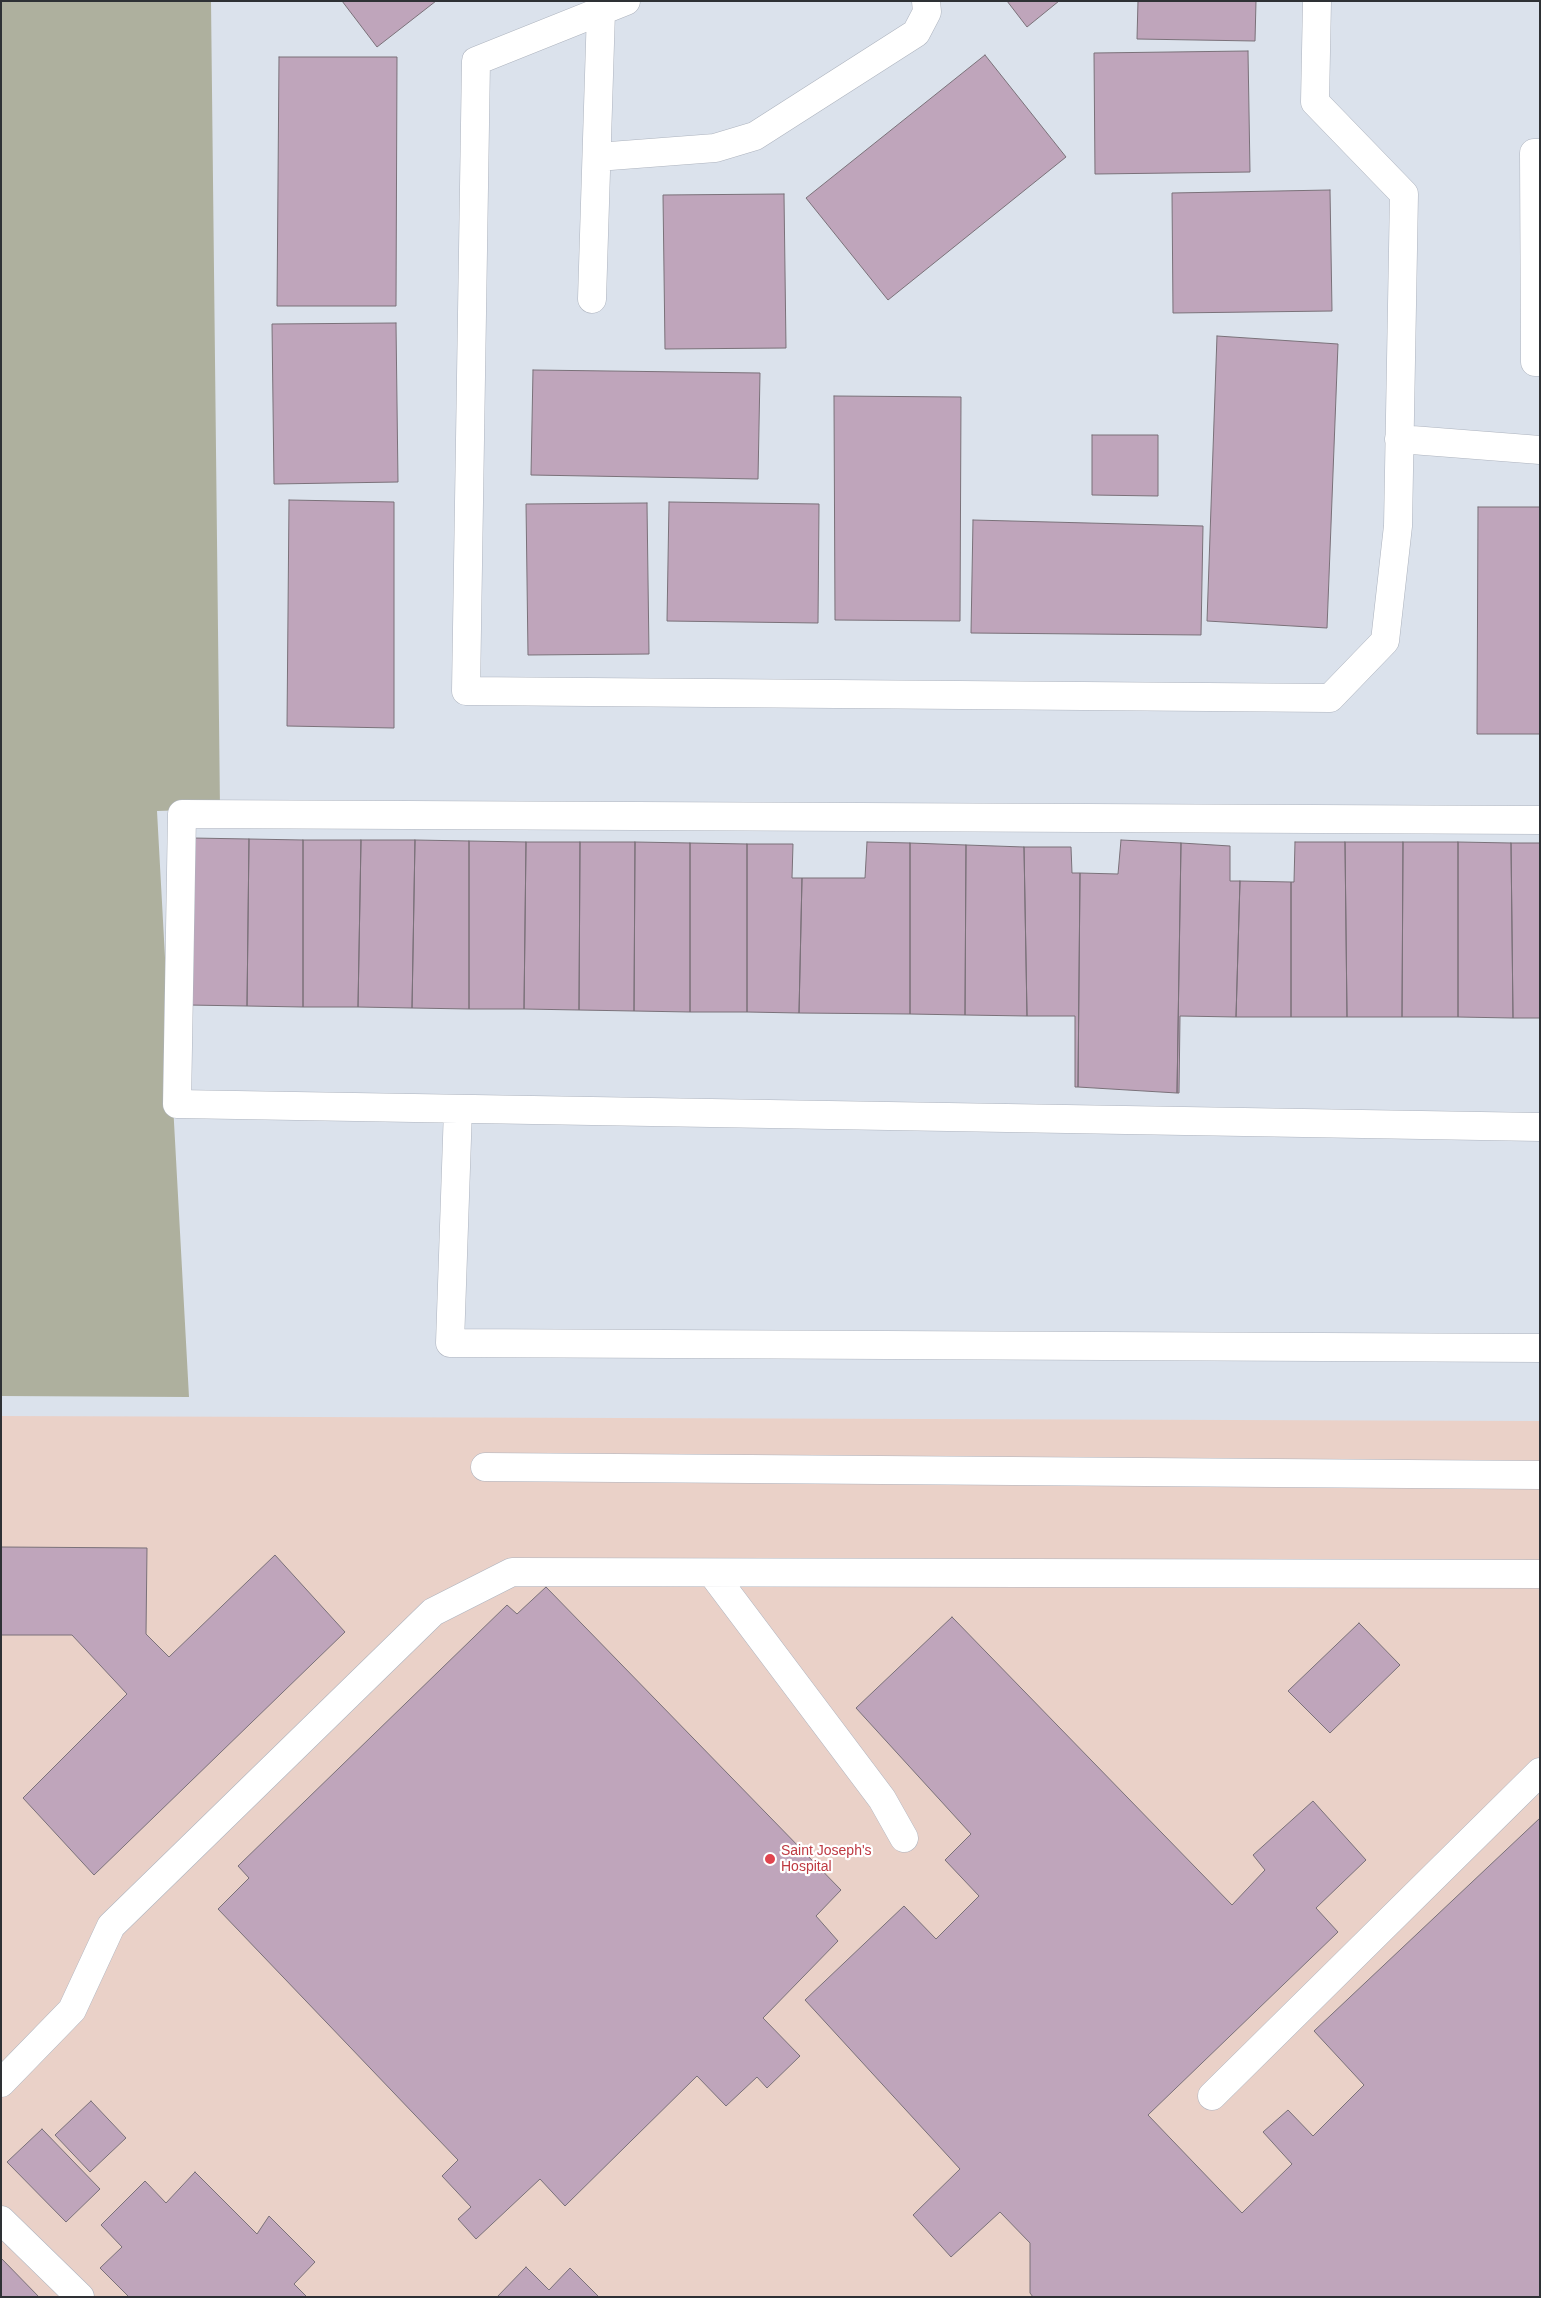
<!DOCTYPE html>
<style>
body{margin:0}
#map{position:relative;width:1541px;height:2298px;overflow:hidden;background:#dbe2ec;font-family:Arial,sans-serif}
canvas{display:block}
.frame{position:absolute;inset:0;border:2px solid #2e3135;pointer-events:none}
</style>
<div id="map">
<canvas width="1541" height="2298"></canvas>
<div class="frame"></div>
</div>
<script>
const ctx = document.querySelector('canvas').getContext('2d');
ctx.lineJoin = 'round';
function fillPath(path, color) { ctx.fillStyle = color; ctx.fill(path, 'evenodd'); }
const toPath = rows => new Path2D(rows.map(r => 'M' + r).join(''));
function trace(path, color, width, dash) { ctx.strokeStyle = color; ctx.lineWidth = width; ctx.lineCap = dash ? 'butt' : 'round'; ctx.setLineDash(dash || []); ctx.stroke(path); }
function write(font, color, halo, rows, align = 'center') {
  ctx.font = font + ' Arial,sans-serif'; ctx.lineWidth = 4.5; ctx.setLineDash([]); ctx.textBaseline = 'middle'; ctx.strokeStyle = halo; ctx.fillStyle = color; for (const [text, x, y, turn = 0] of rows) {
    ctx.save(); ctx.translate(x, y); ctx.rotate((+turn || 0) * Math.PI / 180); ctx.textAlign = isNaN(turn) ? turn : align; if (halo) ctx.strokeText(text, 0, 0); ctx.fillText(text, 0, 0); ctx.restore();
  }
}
fillPath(toPath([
 [1,1416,1540,1421,1540,2297,1,2297]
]), '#ead1c8');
fillPath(toPath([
 [1,1,211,1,220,809,157,811,189,1397,1,1396]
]), '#aeb09e');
const building = toPath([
 [342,1,436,1,377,47,342,1],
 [1007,1,1059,1,1027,27,1007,1],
 [1138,1,1256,1,1255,41,1137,39,1138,1],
 [1248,51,1250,172,1095,174,1094,53,1248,51],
 [985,55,1066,157,888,300,806,198,985,55],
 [279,57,397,57,396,306,277,306,279,57],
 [1330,190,1332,311,1173,313,1172,193,1330,190],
 [784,194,786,348,665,349,663,195,784,194],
 [396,323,398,482,274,484,272,324,396,323],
 [1217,336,1338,344,1327,628,1207,621,1217,336],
 [533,370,760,373,758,479,531,475,533,370],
 [834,396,961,397,960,621,835,620,834,396],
 [1092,435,1158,435,1158,496,1092,495,1092,435],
 [289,500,394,502,394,728,287,726,289,500],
 [669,502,819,504,818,623,667,621,669,502],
 [647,503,649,654,528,655,526,504,647,503],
 [1478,507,1540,507,1540,734,1477,734,1478,507],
 [973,520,1203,526,1201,635,971,633,973,520],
 [192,838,249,839,247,1006,188,1005,192,838],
 [249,839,303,840,303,1007,247,1006,249,839],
 [303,840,361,840,358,1007,303,1007,303,840],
 [361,840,415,840,412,1008,358,1007,361,840],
 [415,840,469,841,469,1009,412,1008,415,840],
 [1121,840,1181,843,1177,1093,1078,1087,1080,873,1118,874,1121,840],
 [469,841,526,842,524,1009,469,1009,469,841],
 [526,842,580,842,579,1010,524,1009,526,842],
 [580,842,635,842,634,1011,579,1010,580,842],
 [635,842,690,843,690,1012,634,1011,635,842],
 [867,842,910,843,910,1014,799,1013,802,878,865,878,867,842],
 [1295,842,1345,842,1347,1017,1291,1017,1291,882,1294,882,1295,842],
 [1345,842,1403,842,1402,1017,1347,1017,1345,842],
 [1403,842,1458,842,1458,1017,1402,1017,1403,842],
 [1458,842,1511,843,1513,1018,1458,1017,1458,842],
 [690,843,747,844,747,1012,690,1012,690,843],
 [910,843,966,845,965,1015,910,1014,910,843],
 [1181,843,1230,846,1230,881,1240,881,1236,1017,1180,1016,1179,1093,1177,1093,1181,843],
 [1511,843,1540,843,1540,1018,1513,1018,1511,843],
 [747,844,793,844,792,878,802,878,799,1013,747,1012,747,844],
 [966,845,1024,847,1027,1016,965,1015,966,845],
 [1024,847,1071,847,1072,873,1080,873,1078,1087,1075,1087,1075,1016,1027,1016,1024,847],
 [1240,881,1291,882,1291,1017,1236,1017,1240,881],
 [1,1547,147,1548,146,1634,169,1657,275,1555,345,1632,94,1875,23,1798,127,1694,72,1635,1,1635,1,1547],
 [546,1587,841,1890,816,1916,838,1941,763,2018,800,2056,767,2088,757,2077,726,2106,697,2076,565,2206,540,2179,476,2239,458,2219,471,2207,442,2176,458,2160,218,1909,249,1878,238,1866,507,1605,517,1614,546,1587],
 [952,1617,1232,1905,1265,1870,1253,1855,1313,1801,1366,1860,1316,1908,1338,1932,1148,2115,1242,2213,1292,2164,1263,2132,1288,2110,1313,2136,1364,2085,1314,2031,1540,1818,1540,2297,1033,2297,1030,2293,1030,2243,1000,2212,951,2257,913,2215,960,2169,805,2000,904,1906,936,1939,979,1896,945,1860,971,1834,856,1708,952,1617],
 [1359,1623,1400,1665,1330,1733,1288,1691,1359,1623],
 [91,2101,126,2138,90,2172,55,2135,91,2101],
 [42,2129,100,2189,66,2222,7,2162,42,2129],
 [195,2172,257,2234,269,2216,315,2262,294,2284,307,2297,129,2297,100,2268,122,2247,101,2225,145,2181,166,2203,195,2172],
 [1,2258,39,2297,1,2297,1,2258],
 [526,2267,549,2290,570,2268,599,2297,497,2297,526,2267]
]);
fillPath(building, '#bfa5bb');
trace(building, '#7a7179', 1);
const minor = toPath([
 [626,1,476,61,466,691,1330,698,1385,641,1398,526,1404,194,1315,102,1317,1],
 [1540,153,1534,153,1535,362,1540,362],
 [597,157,715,148,755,136,916,33,927,12,926,1],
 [592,299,601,11],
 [1399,439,1540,450],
 [1540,820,182,814,177,1104,1540,1127],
 [458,1109,450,1343,1540,1348],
 [485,1467,1540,1475],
 [712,1573,882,1799,904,1838],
 [1,2083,72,2010,111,1926,433,1612,512,1572,1540,1574],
 [1212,2096,1540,1772],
 [1,2220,80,2297]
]);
trace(minor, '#adb3be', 29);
trace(minor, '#fff', 28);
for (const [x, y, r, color] of [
 [770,1859,6,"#e0444e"]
]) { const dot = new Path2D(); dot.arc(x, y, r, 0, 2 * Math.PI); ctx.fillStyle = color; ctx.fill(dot); trace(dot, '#fff', 2); }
write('14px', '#be3a42', '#fff', [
 ["Saint Joseph's",781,1851],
 ["Hospital",781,1867]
], 'left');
</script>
